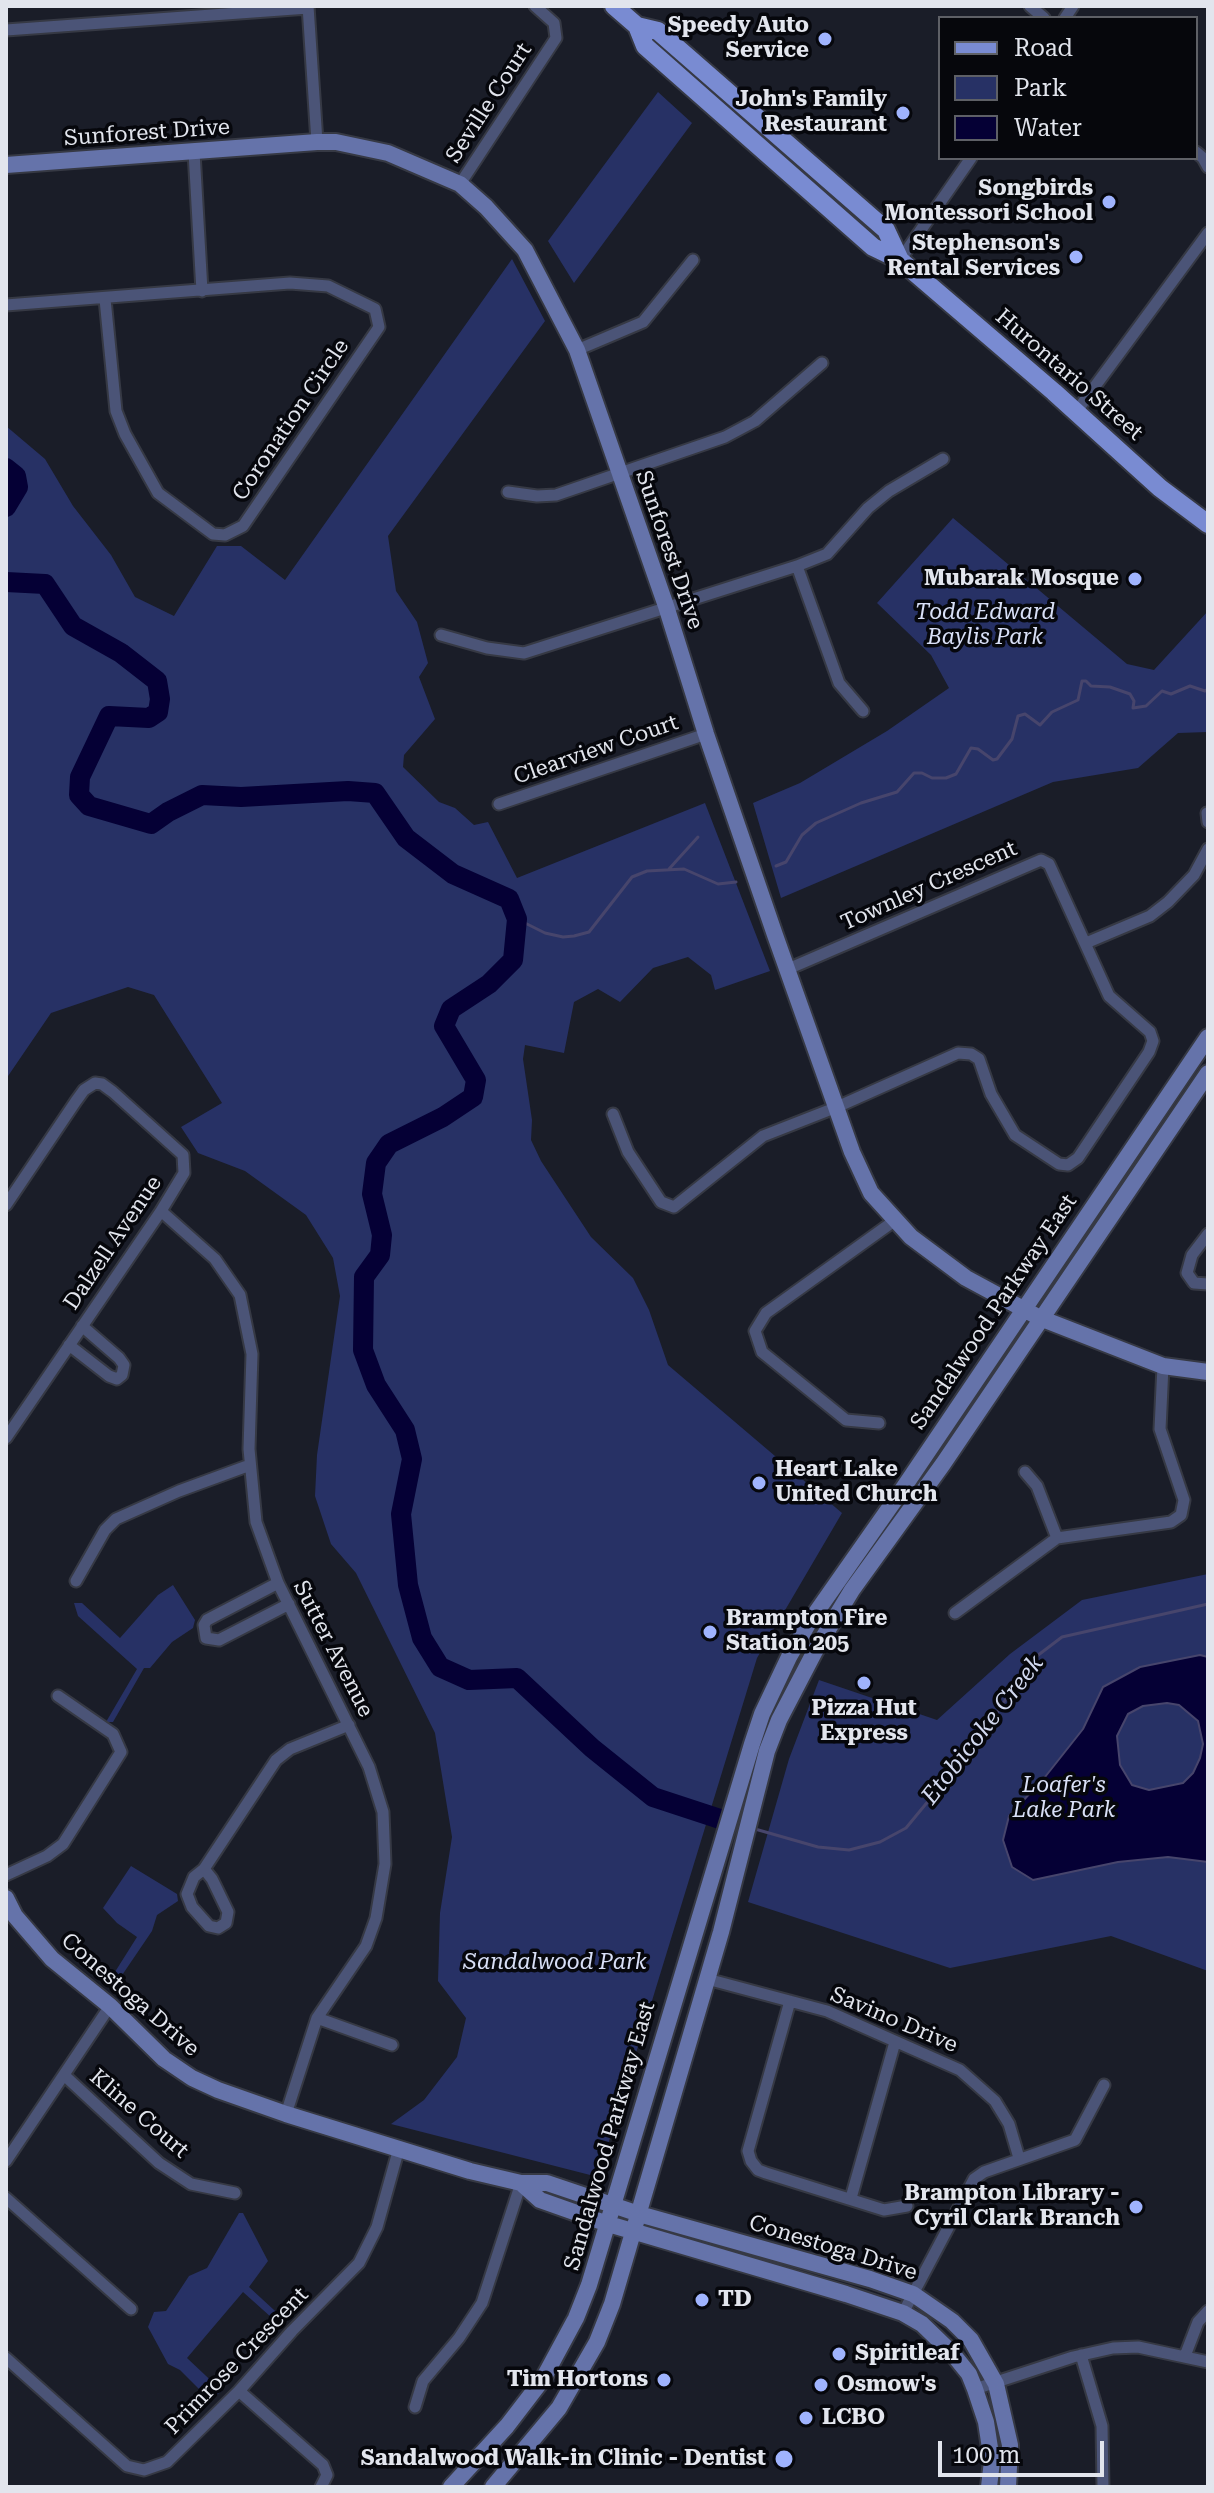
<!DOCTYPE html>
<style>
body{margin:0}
#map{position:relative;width:1214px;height:2493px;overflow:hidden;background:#1a1d28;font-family:"Roboto Serif",serif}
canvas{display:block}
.frame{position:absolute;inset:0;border:8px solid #e2e5ed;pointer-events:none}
.legend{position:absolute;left:938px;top:16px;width:260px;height:144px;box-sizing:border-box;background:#06070c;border:2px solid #5e6066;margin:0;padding:10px 14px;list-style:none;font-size:24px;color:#e2e5ed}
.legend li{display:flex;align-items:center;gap:16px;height:40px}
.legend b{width:40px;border:2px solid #5e6066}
.scale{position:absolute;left:938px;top:2441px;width:166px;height:36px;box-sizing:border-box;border:4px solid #e2e5ed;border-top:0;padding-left:10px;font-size:24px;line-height:28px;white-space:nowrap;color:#e2e5ed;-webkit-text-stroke:6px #06070c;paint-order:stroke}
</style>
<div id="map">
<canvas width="1214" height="2493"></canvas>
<div class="frame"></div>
<ul class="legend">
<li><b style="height:10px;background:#798bd2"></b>Road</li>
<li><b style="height:22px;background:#273165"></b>Park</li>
<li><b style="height:22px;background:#050035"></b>Water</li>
</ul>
<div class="scale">100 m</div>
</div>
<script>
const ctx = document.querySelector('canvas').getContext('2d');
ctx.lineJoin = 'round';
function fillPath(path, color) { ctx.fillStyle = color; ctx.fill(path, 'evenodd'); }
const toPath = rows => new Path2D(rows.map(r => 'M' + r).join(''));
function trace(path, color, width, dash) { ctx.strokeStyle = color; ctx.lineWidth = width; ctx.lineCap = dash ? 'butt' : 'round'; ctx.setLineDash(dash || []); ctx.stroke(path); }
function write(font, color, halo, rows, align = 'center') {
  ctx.font = font + ' "Roboto Serif",serif'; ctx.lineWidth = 7; ctx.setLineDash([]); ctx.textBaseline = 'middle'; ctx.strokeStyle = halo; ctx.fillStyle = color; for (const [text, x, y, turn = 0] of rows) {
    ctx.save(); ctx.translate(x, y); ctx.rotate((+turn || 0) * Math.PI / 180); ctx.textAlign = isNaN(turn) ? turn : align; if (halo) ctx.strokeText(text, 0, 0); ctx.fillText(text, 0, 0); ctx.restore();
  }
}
fillPath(toPath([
 [658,92,692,123,574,283,548,241],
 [512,259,545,321,388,536,396,591,417,622,428,663,419,677,435,719,404,755,403,767,439,802,455,808,474,825,488,822,517,878,705,803,770,971,715,990,711,975,688,957,653,968,620,1002,598,989,574,1002,564,1053,525,1045,523,1059,532,1120,531,1140,541,1161,591,1237,633,1278,649,1310,668,1365,842,1513,757,1658,598,2177,391,2124,424,2100,457,2057,466,2018,438,1981,440,1913,452,1837,435,1733,356,1573,331,1544,315,1496,317,1455,340,1296,333,1258,306,1215,245,1171,198,1153,181,1127,222,1103,154,995,128,987,51,1013,6,1079,6,426,45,459,73,506,111,555,135,597,174,616,217,546,241,546,285,580],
 [953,518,1127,664,1154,670,1208,611,1208,732,1178,733,1138,768,1053,782,781,898,753,803,800,783,887,731,949,688,931,655,877,603],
 [1208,1574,1208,1971,1111,1936,950,1968,748,1902,789,1759,819,1680,937,1720,1010,1654,1082,1600],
 [173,1585,195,1620,193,1628,172,1642,150,1668,144,1668,113,1722,106,1722,137,1669,78,1616,74,1603,82,1603,120,1638,158,1595],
 [131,1866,177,1894,178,1901,157,1915,152,1931,114,1987,108,1983,137,1937,117,1923,103,1908],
 [239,2213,243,2213,268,2261,249,2287,286,2321,281,2326,243,2292,187,2358,222,2391,210,2400,180,2370,168,2364,148,2327,154,2312,166,2311,189,2276,207,2268]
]), '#273165');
const water = toPath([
 [1200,1655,1208,1657,1208,1862,1168,1857,1118,1862,1033,1880,1012,1867,1003,1840,1009,1816,1045,1777,1083,1729,1103,1687,1140,1667,1200,1655],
 [1167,1703,1179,1705,1198,1721,1203,1744,1200,1758,1193,1773,1183,1783,1149,1790,1132,1785,1120,1765,1117,1736,1128,1714,1143,1706,1167,1703]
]);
fillPath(water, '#050035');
trace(water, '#47456c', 2);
trace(toPath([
 [776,866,786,862,802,835,816,823,861,803,897,792,914,773,922,773,932,778,946,778,956,774,971,748,978,749,993,760,997,759,1012,739,1018,716,1025,714,1040,725,1052,712,1078,700,1082,681,1086,681,1091,686,1110,687,1130,694,1134,701,1133,708,1146,706,1162,691,1171,694,1190,686,1205,691,1208,689],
 [669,869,698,837],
 [517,919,545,933,563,937,574,936,589,932,632,877,647,871,684,869,718,884,736,882],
 [755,1829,818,1847,849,1850,880,1842,906,1828,977,1742,1033,1659,1062,1637,1208,1604]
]), '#47456c', 3);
trace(toPath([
 [6,468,16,476,18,487,6,507],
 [6,582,45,584,73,626,121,653,157,681,160,699,158,712,149,718,109,716,80,777,79,795,89,806,151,824,168,812,202,795,241,797,348,791,375,793,406,838,453,874,509,899,517,919,513,960,489,984,451,1009,444,1026,476,1080,473,1097,443,1117,389,1144,376,1163,372,1194,382,1235,380,1255,364,1277,363,1350,376,1385,405,1430,412,1459,401,1514,408,1585,422,1638,440,1667,469,1680,517,1678,592,1748,653,1797,720,1819]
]), '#050035', 20);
const street = toPath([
 [308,6,317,142],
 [1030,6,1044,18],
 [1065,18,1073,6],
 [6,30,308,8],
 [194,152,202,291],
 [1196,152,1203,158,1208,167],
 [460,184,556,38,554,23,535,6],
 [900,260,971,158],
 [6,305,290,283,328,286,375,309,379,327,243,526,225,535,213,534,158,493,125,434,116,411,105,299],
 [577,350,643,322,693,260],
 [1076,412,1208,233],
 [508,492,537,496,556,495,725,437,755,421,822,363],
 [797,566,839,683,863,711],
 [441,635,487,648,524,653,797,566,827,554,868,508,889,491,943,459],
 [499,804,706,734],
 [1207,813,1208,822],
 [1086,943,1150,916,1168,902,1194,875,1208,849],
 [613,1114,628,1152,661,1202,674,1207,763,1136,837,1107,958,1053,971,1054,979,1059,991,1094,1015,1135,1059,1164,1068,1165,1078,1158,1149,1052,1153,1041,1150,1032,1109,996,1049,864,1041,860,788,969],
 [6,1205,76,1101,84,1090,95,1083,102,1084,113,1092,183,1155,184,1173,161,1211,6,1438],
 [161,1211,215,1259,240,1295,252,1354,249,1449,256,1522,278,1583,369,1767,383,1812,385,1864,376,1918,366,1946,317,2018,286,2114],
 [1208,1234,1192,1255,1187,1273,1194,1283,1208,1284],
 [69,1345,109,1376,117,1379,122,1375,124,1365,119,1358,82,1326],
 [879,1423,846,1420,762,1352,755,1331,766,1313,894,1221],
 [1025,1472,1037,1486,1057,1538],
 [76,1581,105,1530,116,1519,179,1491,250,1465],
 [278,1583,207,1620,204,1625,206,1638,219,1640,289,1604],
 [955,1613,1057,1538,1171,1522,1181,1515,1184,1500,1160,1429,1163,1366],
 [204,1869,212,1879,228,1912,226,1923,218,1928,209,1926,192,1907,187,1894,194,1877,204,1869,276,1760,290,1749,349,1725],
 [6,1875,47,1856,63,1844,121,1752,113,1734,58,1696],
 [707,1979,827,2011,960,2070,995,2101,1009,2124,1019,2158],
 [790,2001,748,2151,751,2161,758,2170,766,2173,884,2210,907,2206],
 [317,2018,392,2045],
 [64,2075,159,2163,191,2184,235,2193],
 [6,2161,110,2006],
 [6,2198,131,2309],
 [851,2198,895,2042],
 [903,2313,974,2179,984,2172,1075,2140,1104,2085],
 [1081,2355,1102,2426,1103,2487],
 [1185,2356,1198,2322,1208,2311],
 [6,2358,127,2466,144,2470,167,2462,239,2391,292,2331,359,2263,377,2227,399,2148],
 [975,2389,1073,2357,1113,2348,1138,2347,1208,2362],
 [239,2391,323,2465,327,2475,321,2487],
 [415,2407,423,2381,459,2338,482,2303,521,2183]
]);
const secondary = toPath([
 [6,165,317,142,336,142,388,153,460,184,486,207,525,250,577,350,666,606,706,734,775,935,852,1152,871,1193,911,1237,966,1278,1040,1318,1163,1366,1208,1372],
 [6,1898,15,1916,52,1959,110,2006,164,2059,192,2078,218,2090,286,2114,470,2171,521,2183,547,2183,639,2214,870,2279,913,2294,952,2321,971,2340,996,2384,1010,2445,1008,2487],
 [521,2183,540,2200,605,2223,846,2294,903,2313,922,2324,952,2353,969,2374,975,2389,986,2422,992,2461,989,2487],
 [451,2487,507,2426,543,2379,576,2318,589,2285,752,1744,762,1714,789,1657,808,1624,904,1487,1208,1037],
 [493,2487,559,2408,597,2342,612,2304,721,1932,767,1751,779,1720,815,1651,852,1590,943,1464,1208,1073]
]);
const primary = toPath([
 [614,6,637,26,645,46,873,247,900,260,1054,392,1160,488,1208,524],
 [637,26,658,31,886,230,900,260]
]);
trace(street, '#363944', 15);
trace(secondary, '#363944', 20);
trace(primary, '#363944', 22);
trace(street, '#4b5477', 11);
trace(secondary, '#6573aa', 16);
trace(primary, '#798bd2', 18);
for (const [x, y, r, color] of [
 [825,39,8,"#9fb3fd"],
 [903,113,8,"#9fb3fd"],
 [1109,202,8,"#9fb3fd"],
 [1076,257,8,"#9fb3fd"],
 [1135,579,8,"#9fb3fd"],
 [759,1483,8,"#9fb3fd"],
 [710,1632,8,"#9fb3fd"],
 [864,1683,8,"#9fb3fd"],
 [1136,2207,8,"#9fb3fd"],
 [702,2300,8,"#9fb3fd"],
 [839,2354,8,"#9fb3fd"],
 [664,2380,8,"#9fb3fd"],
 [821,2385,8,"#9fb3fd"],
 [806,2418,8,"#9fb3fd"],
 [784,2459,10,"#9fb3fd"]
]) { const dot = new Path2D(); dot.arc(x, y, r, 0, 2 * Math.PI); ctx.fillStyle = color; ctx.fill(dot); trace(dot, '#06070c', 3); }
write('bold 22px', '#e2e5ed', '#06070c', [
 ["Speedy Auto",809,26],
 ["Service",809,51],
 ["John's Family",887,100],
 ["Restaurant",887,125],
 ["Songbirds",1093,189],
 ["Montessori School",1093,214],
 ["Stephenson's",1060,244],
 ["Rental Services",1060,269],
 ["Mubarak Mosque",1119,579],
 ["Heart Lake",775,1470,"left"],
 ["United Church",775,1495,"left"],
 ["Brampton Fire",726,1619,"left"],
 ["Station 205",726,1644,"left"],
 ["Pizza Hut",864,1709,"center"],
 ["Express",864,1734,"center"],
 ["Brampton Library -",1120,2194],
 ["Cyril Clark Branch",1120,2219],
 ["TD",718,2300,"left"],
 ["Spiritleaf",855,2354,"left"],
 ["Tim Hortons",648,2380],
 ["Osmow's",837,2385,"left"],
 ["LCBO",822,2418,"left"],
 ["Sandalwood Walk-in Clinic - Dentist",766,2459]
], 'right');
write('22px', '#e2e5ed', '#06070c', [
 ["Seville Court",489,103,-57],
 ["Sunforest Drive",147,133,-4],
 ["Hurontario Street",1069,375,41],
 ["Coronation Circle",291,420,-56],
 ["Sunforest Drive",669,550,71],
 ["Clearview Court",596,750,-19],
 ["Townley Crescent",929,886,-24],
 ["Dalzell Avenue",113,1243,-56],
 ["Sandalwood Parkway East",994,1312,-56],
 ["Sutter Avenue",333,1649,63],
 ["Conestoga Drive",130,1995,41],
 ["Savino Drive",894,2020,23],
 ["Kline Court",139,2114,41],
 ["Sandalwood Parkway East",610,2136,-74],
 ["Conestoga Drive",833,2248,17],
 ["Primrose Crescent",237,2361,-46]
]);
write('italic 22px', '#d9e0f7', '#06070c', [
 ["Todd Edward",985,613],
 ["Baylis Park",985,638],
 ["Loafer's",1064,1786],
 ["Lake Park",1064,1811],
 ["Sandalwood Park",555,1963]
]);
write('italic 24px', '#d2d9f0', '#06070c', [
 ["Etobicoke Creek",983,1730,-52]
]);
</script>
